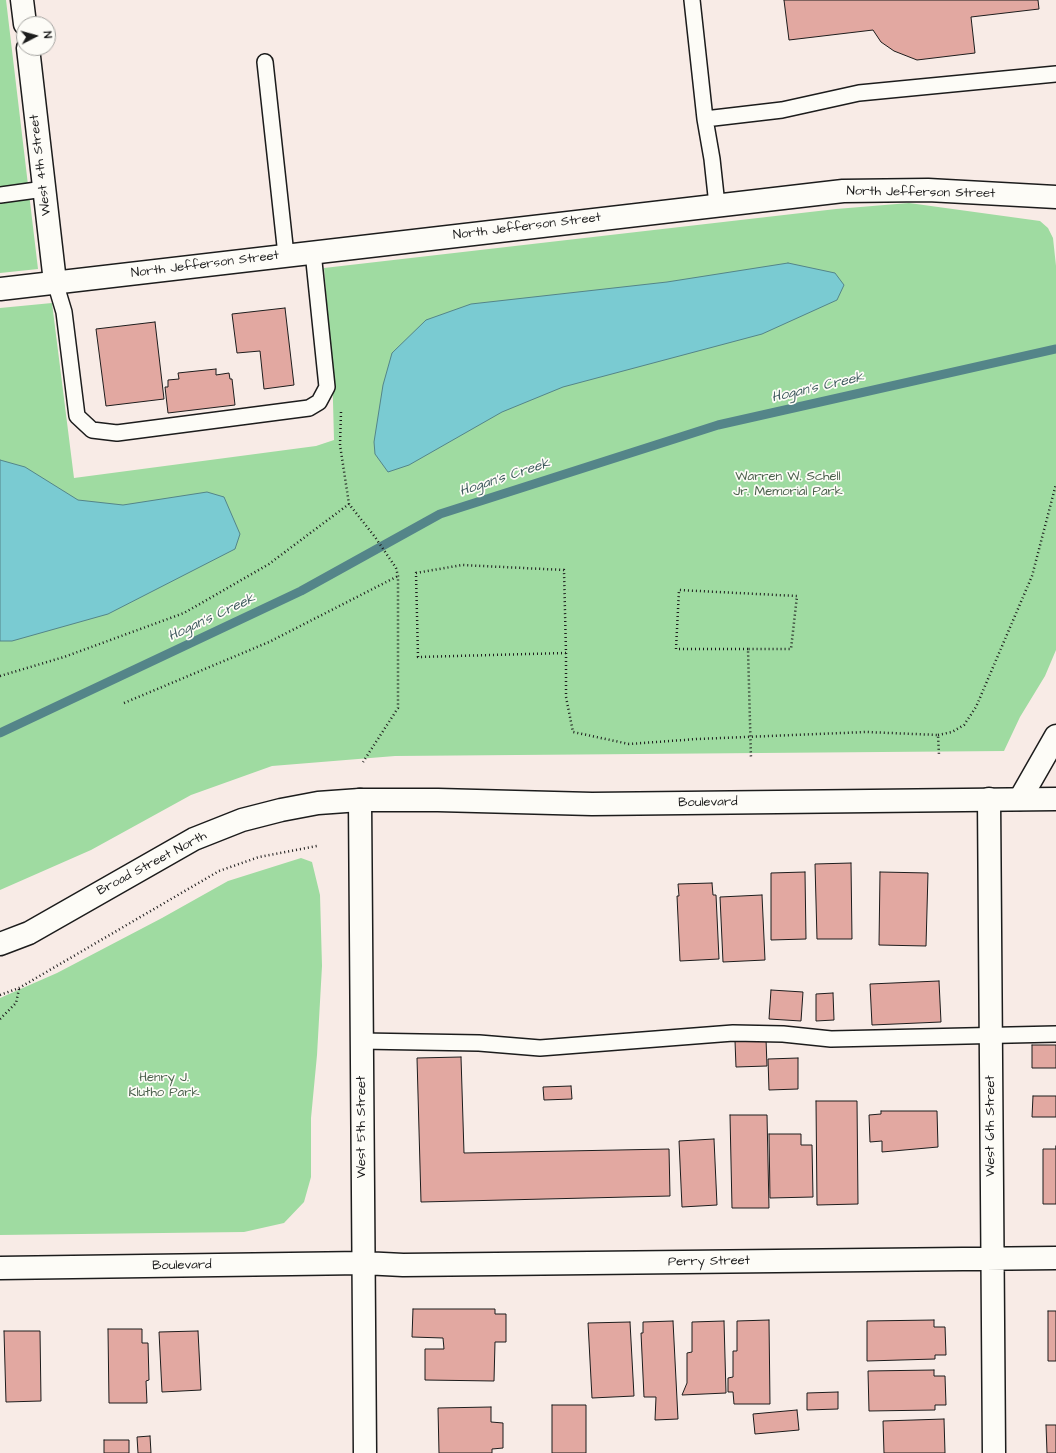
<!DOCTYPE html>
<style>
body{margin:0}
#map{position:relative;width:1056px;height:1453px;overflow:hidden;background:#f8ebe6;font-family:"Architects Daughter",sans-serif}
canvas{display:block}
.north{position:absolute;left:16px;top:16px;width:40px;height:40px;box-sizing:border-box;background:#fdfcf7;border:1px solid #a3a29f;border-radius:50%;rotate:84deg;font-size:11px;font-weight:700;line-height:16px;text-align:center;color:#1c1c1c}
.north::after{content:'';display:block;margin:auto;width:14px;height:18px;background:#1c1c1c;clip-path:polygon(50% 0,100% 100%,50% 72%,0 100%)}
</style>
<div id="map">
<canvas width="1056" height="1453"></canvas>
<div class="north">N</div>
</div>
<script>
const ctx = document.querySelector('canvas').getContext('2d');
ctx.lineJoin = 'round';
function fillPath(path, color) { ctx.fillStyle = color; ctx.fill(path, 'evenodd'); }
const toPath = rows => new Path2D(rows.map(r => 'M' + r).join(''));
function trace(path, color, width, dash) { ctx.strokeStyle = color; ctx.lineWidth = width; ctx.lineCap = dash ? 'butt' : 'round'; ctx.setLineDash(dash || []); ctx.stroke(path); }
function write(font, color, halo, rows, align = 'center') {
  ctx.font = font + ' "Architects Daughter",sans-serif'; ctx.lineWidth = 3.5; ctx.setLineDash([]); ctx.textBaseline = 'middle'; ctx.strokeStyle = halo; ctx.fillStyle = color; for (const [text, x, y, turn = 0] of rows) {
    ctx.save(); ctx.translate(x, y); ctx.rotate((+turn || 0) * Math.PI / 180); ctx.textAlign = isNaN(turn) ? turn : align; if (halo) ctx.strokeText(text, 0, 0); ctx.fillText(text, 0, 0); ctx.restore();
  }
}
fillPath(toPath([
 [0,0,6,0,38,269,0,273],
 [909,203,1040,221,1048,228,1053,238,1056,266,1056,650,1045,676,1020,717,1004,751,395,756,272,766,191,795,91,850,0,890,0,308,52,303,74,478,316,446,334,440,332,364,324,268,836,209],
 [301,858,312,862,320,895,322,966,317,1055,311,1118,311,1177,304,1202,284,1223,244,1232,0,1235,0,998,57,973,162,918,228,881]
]), '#9fdba1');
const water = toPath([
 [788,263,835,273,844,285,837,300,762,334,563,387,502,412,409,465,388,472,375,454,374,442,383,385,392,353,426,320,471,304,667,282,788,263],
 [0,460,25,467,78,500,123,505,207,492,224,497,240,534,235,549,108,614,12,641,0,641,0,460]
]);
fillPath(water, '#7acbd2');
trace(water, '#548589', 1);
trace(toPath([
 [0,733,301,591,440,514,718,425,1056,349]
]), '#548589', 9);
const building = toPath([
 [784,0,1038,0,1039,9,971,17,975,53,917,60,894,51,881,42,873,30,789,40,784,0],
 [285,308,294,385,264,389,260,351,237,353,232,314,285,308],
 [155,322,164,399,106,406,96,329,155,322],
 [216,369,216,375,229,373,230,379,232,379,235,405,168,413,165,387,168,387,168,380,179,379,178,373,216,369],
 [851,863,852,939,817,939,815,864,851,863],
 [805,872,806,939,771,940,771,873,805,872],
 [880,872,928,873,926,946,879,945,880,872],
 [712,883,713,895,716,895,719,959,680,961,677,896,679,896,678,884,712,883],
 [762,895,765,960,723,962,720,897,762,895],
 [939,981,941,1022,872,1025,870,984,939,981],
 [771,990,803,992,801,1021,769,1019,771,990],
 [833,993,834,1020,816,1021,816,994,833,993],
 [766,1039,767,1066,736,1067,735,1041,766,1039],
 [1032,1045,1056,1045,1056,1068,1032,1068,1032,1045],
 [461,1057,464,1153,669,1149,670,1196,421,1202,417,1058,461,1057],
 [798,1058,798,1089,769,1090,768,1059,798,1058],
 [571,1086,572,1099,544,1100,543,1087,571,1086],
 [1033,1096,1056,1096,1056,1117,1032,1117,1033,1096],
 [816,1101,857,1101,858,1204,817,1205,816,1101],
 [881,1111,937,1111,938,1147,882,1152,882,1141,870,1142,869,1115,881,1114,881,1111],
 [730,1115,767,1115,769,1208,732,1208,730,1115],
 [769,1134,801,1134,801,1145,812,1145,813,1197,770,1198,769,1134],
 [714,1139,717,1205,682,1207,679,1141,714,1139],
 [1056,1146,1056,1204,1043,1204,1043,1149,1056,1149,1056,1146],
 [413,1309,495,1309,495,1314,506,1314,506,1342,495,1342,494,1381,425,1380,425,1349,444,1349,443,1338,412,1337,413,1309],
 [1048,1311,1056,1311,1056,1361,1048,1361,1048,1311],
 [769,1320,770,1404,734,1404,733,1392,728,1392,728,1378,733,1377,733,1351,737,1351,737,1321,769,1320],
 [934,1320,934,1327,945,1327,946,1355,935,1355,935,1359,867,1361,867,1321,934,1320],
 [673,1321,678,1419,655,1420,656,1397,644,1397,641,1333,643,1333,643,1322,673,1321],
 [724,1321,726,1393,682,1395,687,1383,687,1353,692,1352,692,1322,724,1321],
 [630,1322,634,1396,592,1398,588,1323,630,1322],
 [108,1329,142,1329,142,1343,148,1343,149,1380,146,1381,147,1403,109,1403,108,1329],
 [4,1331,40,1331,41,1401,6,1402,4,1331],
 [198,1331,201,1390,162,1392,159,1332,198,1331],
 [934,1370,934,1376,945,1376,946,1405,935,1405,935,1410,869,1411,868,1371,934,1370],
 [838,1392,838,1409,807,1410,807,1393,838,1392],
 [552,1405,586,1405,586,1453,552,1453,552,1405],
 [491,1407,491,1422,503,1423,503,1448,492,1449,492,1453,439,1453,438,1408,491,1407],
 [797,1410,799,1430,755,1434,753,1414,797,1410],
 [944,1419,945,1453,884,1453,883,1421,944,1419],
 [1046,1425,1056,1425,1056,1453,1047,1453,1046,1425],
 [150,1436,151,1453,138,1453,137,1437,150,1436],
 [104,1440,129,1440,129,1453,104,1453,104,1440]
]);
fillPath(building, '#e2a8a1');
trace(building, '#1c1c1c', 1);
const lane = toPath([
 [692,0,705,119,712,159,717,205],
 [265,62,286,255],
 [705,119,782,110,859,93,1056,74],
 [0,195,44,189],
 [55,282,64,312,77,416,92,430,117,433,309,408,319,402,327,387,313,252],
 [361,1041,479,1043,540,1048,733,1033,783,1034,831,1039,1056,1034]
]);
const street = toPath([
 [22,0,25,24],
 [28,48,55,282],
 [989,799,994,1453],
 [1020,799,1056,736],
 [360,800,365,1453],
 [0,1268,363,1263,403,1265,1056,1258]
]);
const secondary = toPath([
 [0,289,843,191,928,190,1056,197],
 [0,944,29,933,194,839,242,820,281,810,318,803,360,800,438,800,592,804,1056,799]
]);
trace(lane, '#1c1c1c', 18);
trace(street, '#1c1c1c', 25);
trace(secondary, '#1c1c1c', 25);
trace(toPath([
 [341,412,340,445,349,504,375,537,396,568,398,576,398,708,363,762],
 [748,649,676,649,679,590,797,596,791,649,748,649,751,759],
 [566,653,418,657,416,573,462,565,564,570,566,653,566,697,573,732,629,744,697,739,866,732,938,735,939,755],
 [0,676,64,657,184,613,269,564,349,504],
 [124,703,269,642,398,576],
 [938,735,952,732,964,725,976,707,1032,576,1056,484],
 [0,995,19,988,219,871,259,857,317,846],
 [0,1019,16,1003,19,989]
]), '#1c1c1c', 2.5, [1, 3]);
trace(lane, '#fdfcf7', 15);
trace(street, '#fdfcf7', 22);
trace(secondary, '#fdfcf7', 22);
write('13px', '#1c1c1c', '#fdfcf7', [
 ["West 4th Street",41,165,-97],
 ["North Jefferson Street",921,193,1],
 ["North Jefferson Street",527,227,-7],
 ["North Jefferson Street",205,265,-7],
 ["Boulevard",708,803,-1],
 ["Broad Street North",152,864,-28],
 ["West 6th Street",991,1126,-90],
 ["West 5th Street",362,1127,-90],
 ["Perry Street",709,1262,-1],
 ["Boulevard",182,1266,-1]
]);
write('13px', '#4a5f4b', '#fdfcf7', [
 ["Warren W. Schell",788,477],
 ["Jr. Memorial Park",788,492],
 ["Henry J.",164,1078],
 ["Klutho Park",164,1093]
]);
write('italic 14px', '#3d595c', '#fdfcf7', [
 ["Hogan's Creek",818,388,-13],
 ["Hogan's Creek",505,478,-18],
 ["Hogan's Creek",212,618,-25]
]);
</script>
